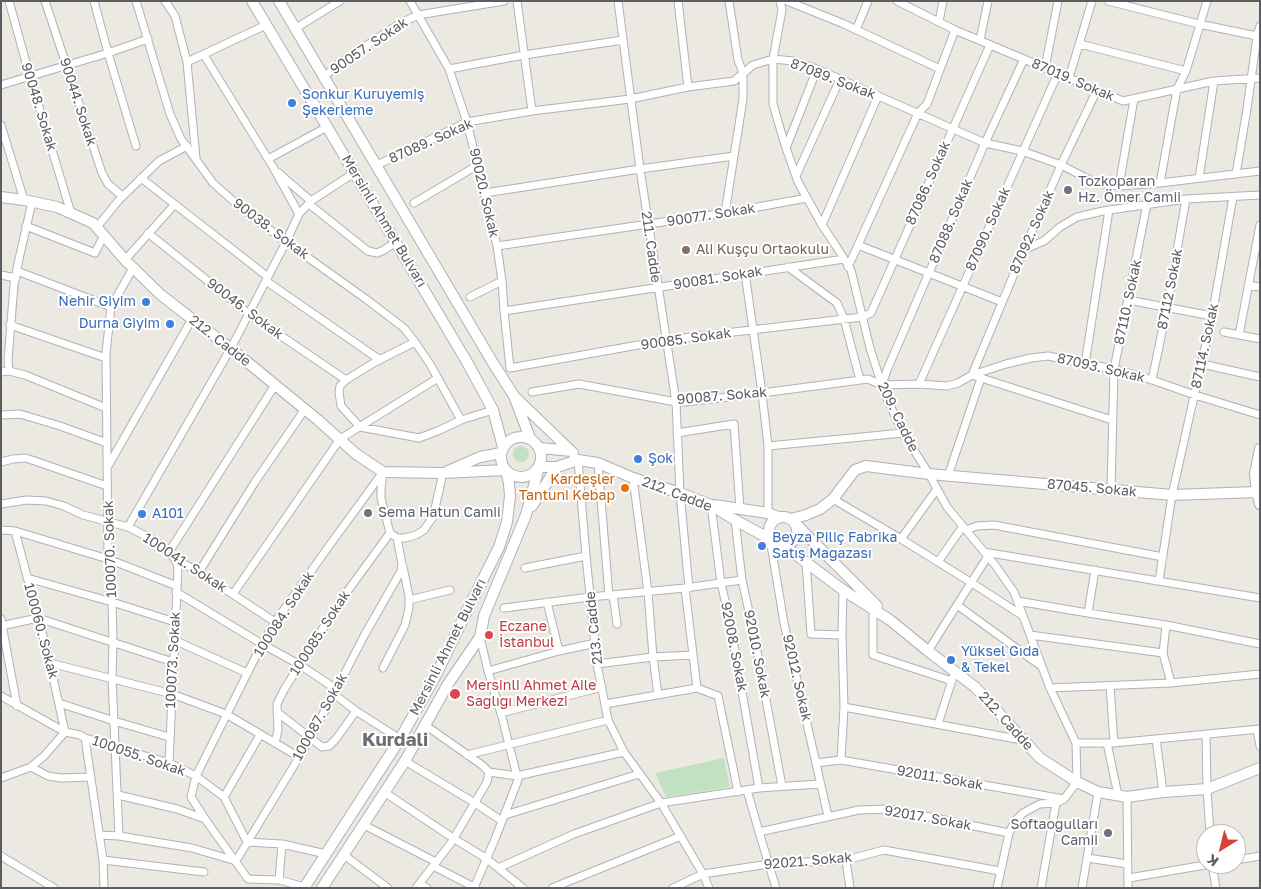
<!DOCTYPE html>
<meta charset="utf-8">
<style>
body{margin:0}
#map{position:relative;width:1261px;height:889px;overflow:hidden;background:#ebe9e2;font-family:"Golos Text",sans-serif}
canvas{display:block}
.frame{position:absolute;inset:0;border:2px solid #5a5d61;pointer-events:none}
.north{position:absolute;left:1196px;top:824px;width:50px;height:50px;box-sizing:border-box;background:#fff;border:1px solid #bdbec0;border-radius:50%;rotate:216deg;font-size:14px;font-weight:700;line-height:20px;text-align:center;color:#5a5d61}
.north::after{content:'';display:block;margin:auto;width:18px;height:22px;background:#d8413b;clip-path:polygon(50% 0,100% 100%,50% 72%,0 100%)}
</style>
<div id="map">
<canvas width="1261" height="889"></canvas>
<div class="frame"></div>
<div class="north">K</div>
</div>
<script>
const ctx = document.querySelector('canvas').getContext('2d');
ctx.lineJoin = 'round';
function fillPath(path, color) { ctx.fillStyle = color; ctx.fill(path, 'evenodd'); }
const toPath = rows => new Path2D(rows.map(r => 'M' + r).join(''));
function trace(path, color, width, dash) { ctx.strokeStyle = color; ctx.lineWidth = width; ctx.lineCap = dash ? 'butt' : 'round'; ctx.setLineDash(dash || []); ctx.stroke(path); }
function write(font, color, halo, rows, align = 'center') {
  ctx.font = font + ' "Golos Text",sans-serif'; ctx.lineWidth = 4; ctx.setLineDash([]); ctx.textBaseline = 'middle'; ctx.strokeStyle = halo; ctx.fillStyle = color; for (const [text, x, y, turn = 0] of rows) {
    ctx.save(); ctx.translate(x, y); ctx.rotate((+turn || 0) * Math.PI / 180); ctx.textAlign = isNaN(turn) ? turn : align; if (halo) ctx.strokeText(text, 0, 0); ctx.fillText(text, 0, 0); ctx.restore();
  }
}
fillPath(toPath([
 '513 454a8 8 0 1 1 16 0a8 8 0 1 1-16 0Z',
 [724,758,730,787,666,797,655,773]
]), '#c1e1c0');
const street = toPath([
 [9,1,30,77,71,213],
 [45,1,102,173,108,184,122,196],
 [94,1,108,53,136,146],
 [136,1,170,114,181,139,213,183,240,207,286,242,366,299,404,328,415,342,430,364,461,420],
 [165,1,175,16,187,62,196,158],
 [410,1,449,69,467,122,497,246,502,281,504,311,510,368,666,340,862,317,871,313,990,45],
 [517,1,532,111],
 [618,1,640,169,676,402,680,493,689,588],
 [678,1,688,87],
 [780,1,782,10,773,59,773,104,784,142,798,182,822,225,836,246,851,270,870,348,884,392,903,433,929,474,947,507,995,565,1014,592,1050,688,1076,743,1077,782,1064,799,1056,803,1040,804,1023,813,1015,821,1009,833,997,888],
 [787,1,844,24,940,69],
 [897,1,955,30,1123,101,1214,81,1260,78],
 [1108,1,1199,24,1257,36],
 [939,22,943,1],
 [296,28,340,1],
 [856,30,868,1],
 [980,40,988,1],
 [1080,44,1186,71],
 [204,55,273,167,299,214],
 [187,62,266,25],
 [1045,68,1058,1],
 [449,69,524,55,623,40],
 [324,77,337,65,399,24,418,15,504,1],
 [1069,78,1092,1],
 [1,85,108,53,148,39],
 [1097,90,1061,165,1021,257,972,375,1112,420],
 [1,125,24,200],
 [786,148,817,69],
 [268,159,327,127],
 [377,165,467,122,532,111,630,99,688,87,734,81,753,65,773,59,793,61,817,69,985,143,1022,151,1061,165,1096,183,1119,186,1160,183,1260,171],
 [279,173,291,184,311,201],
 [1236,174,1247,109,1257,36,1260,26],
 [796,176,840,79],
 [141,178,268,277],
 [1199,178,1214,81],
 [1160,183,1177,89,1186,71,1207,1],
 [1119,186,1134,99],
 [485,193,640,169,734,156],
 [414,203,478,165],
 [309,204,368,251,377,253,384,250,396,242],
 [725,213,743,99,743,73,738,60,729,1],
 [822,225,878,96],
 [26,226,95,253,104,235],
 [97,227,119,200,159,161,187,146],
 [148,233,249,314,346,380],
 [858,245,1002,302],
 [497,246,725,213,807,198],
 [1025,249,1044,241,1060,227,1077,217,1103,211,1186,199,1260,195],
 [125,260,175,204],
 [788,267,837,303,844,319,860,380],
 [848,267,918,113,927,104,955,30],
 [17,271,111,307],
 [745,273,762,393,768,446,768,513],
 [1,275,16,278],
 [266,281,380,360],
 [1248,285,1260,287],
 [470,297,502,281],
 [1128,300,1212,316],
 [504,311,844,259],
 [10,325,106,358],
 [1224,332,1260,339],
 [1239,335,1260,225],
 [415,342,375,362,346,380,340,386,339,392,341,406,360,427,419,438,440,430,461,420,493,410],
 [1085,364,1109,210],
 [1202,364,1260,377],
 [9,371,8,360,14,285,19,259,32,202],
 [1,372,9,371,25,375,106,408],
 [1152,380,1167,308,1186,199],
 [919,384,1058,73],
 [882,385,887,370,985,143,1024,59],
 [532,392,579,384,676,402,685,402,762,393,868,379,882,385,919,384,947,386,958,383,972,375,1006,364,1031,358,1048,356,1118,370,1152,380,1195,395,1260,415],
 [1,415,20,414,60,426,107,443],
 [677,433,734,424,740,509],
 [768,446,903,433],
 [578,460,586,556,597,664,608,720,624,752,661,803,703,874,709,888],
 [1,462,13,459,26,458,107,486],
 [598,463,609,596],
 [107,468,192,319],
 [948,476,981,378],
 [633,478,648,592,653,657,658,695],
 [1111,490,1114,369,1147,204],
 [833,499,901,539,972,583,1023,616],
 [1,504,27,500,46,501,64,506,83,515,128,527,156,541,175,559,199,572,275,622],
 [711,505,721,583,729,618,759,788],
 [735,520,742,580,753,630,782,786],
 [128,527,231,348,286,242,299,214,311,201,354,173],
 [1,530,15,531,108,559,177,586],
 [966,530,977,526,994,525,1163,557],
 [770,539,784,623,828,816],
 [901,539,937,489],
 [169,552,275,385],
 [984,552,1260,598],
 [806,562,811,634,842,635],
 [938,562,963,526],
 [525,568,586,556],
 [199,572,255,482,305,409],
 [27,578,112,602,175,622],
 [1159,581,1172,495,1212,316,1233,197],
 [685,588,697,688],
 [176,592,262,644,300,665,336,689],
 [233,594,340,439,438,378],
 [613,595,617,624],
 [409,600,450,590],
 [1017,601,1088,613,1166,625,1260,644],
 [547,602,559,651],
 [957,605,1041,666],
 [504,608,590,597,685,588,742,580],
 [873,608,873,655,952,681],
 [1088,613,1095,570],
 [1,619,17,706],
 [1166,625,1163,653,1171,683],
 [1,626,38,618,173,662],
 [1030,635,1163,653],
 [174,640,247,673],
 [928,651,988,556],
 [50,663,172,694,226,714,299,757],
 [597,664,653,657,693,655],
 [383,668,405,625,409,608,409,596,403,567],
 [488,671,559,651,596,643],
 [1110,686,1114,743],
 [697,688,718,696,738,792],
 [1050,688,1171,683,1260,674],
 [334,694,356,711,400,739],
 [1,696,65,732,80,735,85,738,169,763,196,776,224,797,247,842,282,844,326,854],
 [59,703,114,721,169,737],
 [605,704,697,688],
 [844,707,1022,740],
 [277,712,322,747,329,746,336,739,356,711],
 [501,713,602,687],
 [938,724,953,677],
 [425,725,482,765,489,772,517,776,624,752],
 [1257,730,1260,746],
 [1206,734,1207,789,1210,834],
 [85,738,103,860,104,888],
 [1156,739,1163,792],
 [275,743,278,730,277,704,285,688,341,600,390,533],
 [1076,743,1114,743,1260,729],
 [1107,743,1118,795],
 [467,755,608,720],
 [841,760,844,707,842,635,843,590],
 [405,761,475,803,502,821],
 [169,763,178,567,175,559],
 [816,763,841,760,1064,799],
 [31,767,48,776,61,778,91,777],
 [1,778,31,767,44,756,65,732,49,659,15,531],
 [747,790,759,832,776,888],
 [384,792,453,838,487,859,523,888],
 [118,795,177,809,205,819],
 [224,797,260,735],
 [1127,797,1128,888],
 [505,815,639,774],
 [364,825,436,862],
 [759,832,859,810,890,809,1009,833],
 [100,835,119,836,192,848,236,861,301,754,334,694,364,636,401,571,402,564,397,538],
 [119,836,112,678,113,642,112,602,108,559,106,353,111,307,133,268],
 [344,855,388,888],
 [1,856,54,888],
 [1087,858,1128,864],
 [103,860,204,872],
 [846,860,850,888],
 [1236,860,1260,856],
 [1212,864,1216,888],
 [433,866,476,888],
 [498,868,574,834,661,803,759,788,820,784],
 [1129,878,1211,864],
 [279,880,282,844],
 [419,884,427,888],
 [305,887,279,880,248,879,205,819,191,797,196,776,262,644,275,622,329,546,383,472,381,490,381,498,390,533,397,538,405,538,416,535,424,530,433,517,443,473],
 [416,888,451,843,487,782,489,772],
 [474,888,495,839,518,780,502,717,488,671,480,637],
 [552,888,681,836],
 [673,888,703,874,769,864,846,860,884,850,1000,871],
 [1041,888,1056,803],
 [1082,888,1098,792]
]);
const secondary = toPath([
 [252,1,467,362,493,410,503,447],
 [279,1,493,363,514,396,530,438],
 [1,197,24,200,57,207,93,223,125,260,161,295,235,352,318,420,356,454,383,472,443,473,506,470,509,484,510,496,507,522,499,547,463,619,436,675,400,739,304,888],
 [516,398,571,451],
 '501 457a20 20 0 1 1 40 0a20 20 0 1 1-40 0Z',
 [540,448,571,451,573,453],
 [1260,449,1255,474,1257,492,1260,504],
 [448,471,480,457,501,453],
 [714,505,768,513,778,517],
 [532,506,557,467],
 '769 531a14 14 0 1 1 28 0a14 14 0 1 1-28 0Z',
 [791,519,806,515,820,509,833,499,855,470,866,466,929,474,1172,495,1257,492],
 [791,519,877,606],
 [783,545,843,590,890,620,928,651,975,687,1040,758,1077,782,1098,792,1127,797,1163,792,1207,789,1260,768],
 [322,888,405,761,448,684,480,637,484,616,526,515,539,467,557,467,578,460,598,463,633,478,680,493,711,505,735,520,770,539]
]);
trace(street, '#afb2b6', 9);
trace(secondary, '#aeb1b6', 12);
trace(street, '#fff', 7);
trace(secondary, '#fff', 10);
for (const [x, y, r, color] of [
 [292,103,5,"#3f7fe0"],
 [1068,190,5,"#6b7280"],
 [686,250,5,"#8d6e63"],
 [146,302,5,"#3f7fe0"],
 [170,324,5,"#3f7fe0"],
 [638,459,5,"#3f7fe0"],
 [625,488,5,"#e8710a"],
 [368,513,5,"#6b7280"],
 [142,514,5,"#3f7fe0"],
 [762,546,5,"#3f7fe0"],
 [489,635,5,"#e0444e"],
 [951,660,5,"#3f7fe0"],
 [455,694,6,"#e0444e"],
 [1108,833,5,"#6b7280"]
]) { const dot = new Path2D(); dot.arc(x, y, r, 0, 2 * Math.PI); ctx.fillStyle = color; ctx.fill(dot); trace(dot, '#fff', 2); }
write('14px', '#5a5d61', '#fff', [
 ["90057. Sokak",369,46,-34],
 ["87089. Sokak",833,79,21],
 ["87019. Sokak",1073,80,23],
 ["90044. Sokak",78,102,72],
 ["90048. Sokak",39,107,73],
 ["87089. Sokak",431,141,-24],
 ["87086. Sokak",928,183,-66],
 ["90020. Sokak",484,193,77],
 ["90077. Sokak",711,215,-9],
 ["Mersinli Ahmet Bulvarı",384,221,59],
 ["87088. Sokak",951,221,-67],
 ["90038. Sokak",271,229,37],
 ["87090. Sokak",988,229,-66],
 ["87092. Sokak",1032,232,-66],
 ["211. Cadde",651,247,82],
 ["90081. Sokak",718,278,-9],
 ["87112 Sokak",1170,289,-79],
 ["87110. Sokak",1128,302,-78],
 ["90046. Sokak",245,309,37],
 ["90085. Sokak",686,339,-8],
 ["212. Cadde",220,341,38],
 ["87114. Sokak",1205,346,-78],
 ["87093. Sokak",1101,368,13],
 ["90087. Sokak",722,396,-5],
 ["209. Cadde",898,417,64],
 ["87045. Sokak",1092,488,5],
 ["212. Cadde",677,494,21],
 ["100070. Sokak",110,549,-92],
 ["100041. Sokak",185,563,33],
 ["100084. Sokak",284,614,-57],
 ["213. Cadde",594,628,-96],
 ["100060. Sokak",41,631,75],
 ["100085. Sokak",320,633,-57],
 ["Mersinli Ahmet Bulvarı",448,647,-63],
 ["92008. Sokak",734,647,79],
 ["92010. Sokak",757,654,79],
 ["100073. Sokak",173,660,-87],
 ["92012. Sokak",797,678,77],
 ["100087. Sokak",320,717,-61],
 ["212. Cadde",1006,721,48],
 ["100055. Sokak",139,756,19],
 ["92011. Sokak",940,778,10],
 ["92017. Sokak",928,818,10],
 ["92021. Sokak",808,861,-5]
]);
write('14px', '#366cbe', '#fff', [
 ["Sonkur Kuruyemiş",302,95],
 ["Şekerleme",302,111],
 ["Nehir Giyim",136,302,"right"],
 ["Durna Giyim",160,324,"right"],
 ["Şok",648,459],
 ["A101",152,514],
 ["Beyza Piliç Fabrika",772,538],
 ["Satış Mağazası",772,554],
 ["Yüksel Gıda",961,652],
 ["& Tekel",961,668]
], 'left');
write('14px', '#5b616d', '#fff', [
 ["Tozkoparan",1078,182],
 ["Hz. Ömer Camii",1078,198],
 ["Sema Hatun Camii",378,513],
 ["Softaoğulları",1098,825,"right"],
 ["Camii",1098,841,"right"]
], 'left');
write('14px', '#785e54', '#fff', [
 ["Ali Kuşçu Ortaokulu",696,250]
], 'left');
write('14px', '#c56008', '#fff', [
 ["Kardeşler",615,480],
 ["Tantuni Kebap",615,496]
], 'right');
write('14px', '#be3a42', '#fff', [
 ["Eczane",499,627],
 ["İstanbul",499,643],
 ["Mersinli Ahmet Aile",466,686],
 ["Sağlığı Merkezi",466,702]
], 'left');
write('bold 19px', '#6b6f73', '#fff', [
 ["Kurdali",395,740]
]);
</script>
